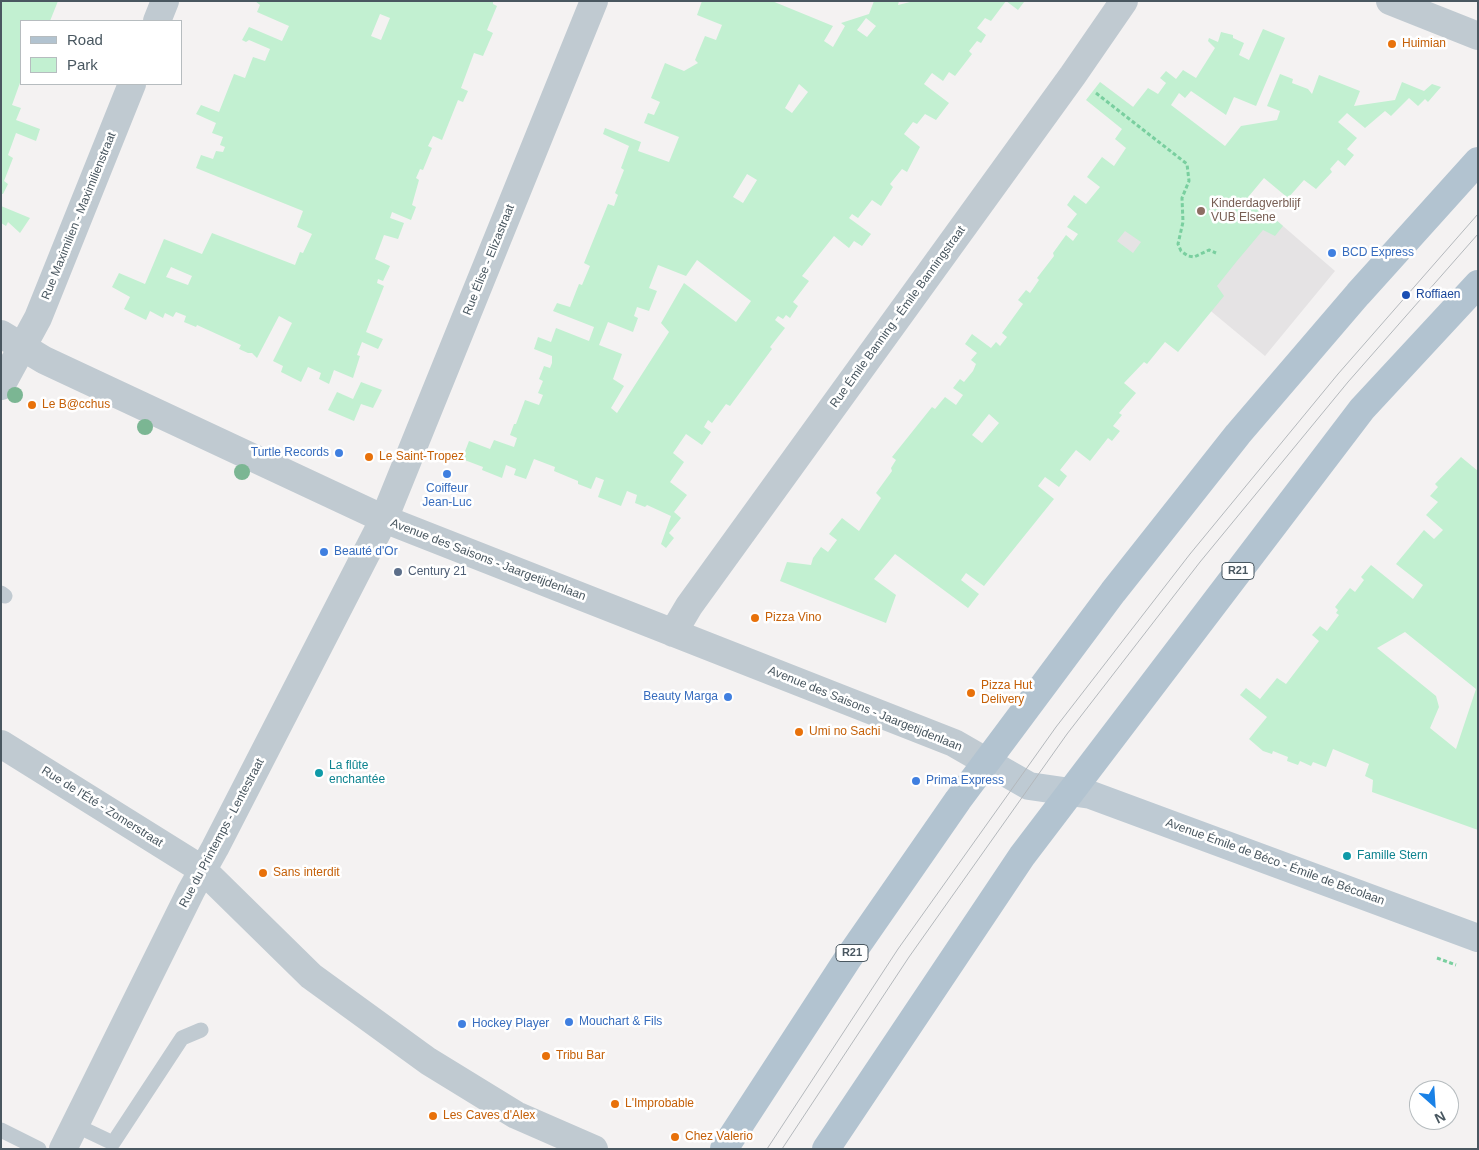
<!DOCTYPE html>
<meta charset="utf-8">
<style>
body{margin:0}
#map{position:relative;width:1479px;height:1150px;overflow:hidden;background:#f4f2f2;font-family:Arial,sans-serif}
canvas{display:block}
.frame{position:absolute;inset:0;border:2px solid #495760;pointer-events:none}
.legend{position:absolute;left:20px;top:20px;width:162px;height:65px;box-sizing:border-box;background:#fff;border:1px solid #b6bcbf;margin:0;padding:6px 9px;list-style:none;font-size:15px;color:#495760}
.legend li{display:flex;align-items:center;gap:10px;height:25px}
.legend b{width:25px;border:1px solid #b6bcbf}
.north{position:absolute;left:1409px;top:1080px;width:50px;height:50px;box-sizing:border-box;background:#fff;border:1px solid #b6bcbf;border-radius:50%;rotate:154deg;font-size:14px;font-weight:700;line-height:20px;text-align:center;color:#495760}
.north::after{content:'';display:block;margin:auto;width:18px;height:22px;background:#1a81e6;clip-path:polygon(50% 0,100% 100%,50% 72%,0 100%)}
</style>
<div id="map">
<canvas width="1479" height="1150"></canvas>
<div class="frame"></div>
<ul class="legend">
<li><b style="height:6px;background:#b2c3d0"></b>Road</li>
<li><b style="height:14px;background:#c2f0d1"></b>Park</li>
</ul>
<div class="north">N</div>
</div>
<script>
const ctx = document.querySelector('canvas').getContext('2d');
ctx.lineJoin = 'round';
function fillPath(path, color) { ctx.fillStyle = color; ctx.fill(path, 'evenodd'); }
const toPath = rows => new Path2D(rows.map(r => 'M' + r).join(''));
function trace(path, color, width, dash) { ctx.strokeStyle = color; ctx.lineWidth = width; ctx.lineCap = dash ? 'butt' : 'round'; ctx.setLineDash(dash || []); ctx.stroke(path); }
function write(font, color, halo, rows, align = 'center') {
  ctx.font = font + ' Arial,sans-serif'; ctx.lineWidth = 5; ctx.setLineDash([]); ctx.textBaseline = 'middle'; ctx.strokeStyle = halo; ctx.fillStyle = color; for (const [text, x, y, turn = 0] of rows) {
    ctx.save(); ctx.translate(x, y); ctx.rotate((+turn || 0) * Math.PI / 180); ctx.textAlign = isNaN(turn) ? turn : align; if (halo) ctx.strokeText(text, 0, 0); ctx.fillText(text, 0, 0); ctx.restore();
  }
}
fillPath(toPath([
 [1100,82,1224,175,1335,271,1265,356,1212,312,1113,241,1174,165]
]), '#e5e3e4');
fillPath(toPath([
 [1,1,58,1,50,21,21,21,21,80,12,105,21,108,16,120,40,129,36,141,16,133,8,155,13,158,4,181,8,184,3,194,1,194],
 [255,1,493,1,493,4,497,6,487,30,493,33,483,56,474,53,461,88,468,91,463,102,458,100,442,140,433,136,428,146,432,148,423,170,420,169,416,178,419,180,412,205,416,207,411,220,392,212,390,218,404,223,398,239,384,235,375,259,390,266,383,281,378,279,377,283,384,286,366,332,383,339,378,349,362,342,357,355,360,356,353,378,334,370,329,384,319,379,321,373,308,367,301,382,281,372,283,366,273,361,292,323,279,316,257,358,252,353,248,353,239,349,241,345,197,325,196,327,184,322,186,316,176,312,173,317,165,313,163,318,150,311,146,320,124,309,130,297,112,287,119,273,145,284,164,239,202,254,212,233,295,265,300,252,303,253,312,234,297,227,303,211,196,168,201,155,213,159,216,151,223,152,225,147,220,145,223,137,212,133,216,123,196,114,201,105,219,112,234,74,245,78,253,57,265,61,270,49,249,40,246,42,242,40,249,27,282,41,289,26,257,12,260,5],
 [380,14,390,18,381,40,371,36],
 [171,267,192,276,188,285,166,277],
 [702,1,772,1,833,26,824,41,833,47,845,26,841,23,869,14,874,1,899,1,898,5,914,1,1022,1,1024,2,1018,10,1006,1,991,21,985,18,977,28,986,35,981,43,977,41,969,51,972,54,955,76,949,72,943,81,932,73,924,84,949,103,936,120,925,114,917,124,913,122,904,134,920,147,907,172,902,169,890,184,893,187,881,206,872,200,858,218,852,214,849,218,871,234,862,246,854,241,849,248,834,236,802,276,809,281,793,302,798,306,790,318,786,315,783,319,778,316,775,320,785,328,770,347,772,349,730,406,726,404,712,423,708,420,704,427,711,432,702,445,686,434,673,453,684,462,670,482,687,495,674,512,681,518,669,533,674,538,666,548,661,544,671,516,647,505,645,507,635,503,637,495,627,491,621,506,598,497,604,480,596,477,591,489,578,484,578,481,554,471,555,467,534,459,526,479,514,475,516,469,506,465,502,478,482,470,483,467,462,459,469,441,490,449,494,440,514,447,517,438,510,435,514,424,516,424,525,400,539,405,543,395,538,393,543,381,539,379,544,366,550,368,552,363,552,356,534,349,538,337,551,342,556,328,589,341,594,327,553,311,557,303,570,307,579,284,582,285,590,266,584,263,608,204,614,206,618,195,615,193,624,170,621,168,629,146,603,134,605,128,641,142,638,151,669,162,679,137,644,123,648,113,654,115,660,102,651,98,665,63,684,71,698,63,695,60,705,36,716,40,722,25,697,15],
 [866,18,876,26,867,37,857,30],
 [799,84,808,92,792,113,785,108],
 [747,174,757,180,743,203,733,197],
 [697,260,751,301,736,322,684,283,661,323,669,332,617,413,611,408,624,386,613,379,622,354,599,345,608,322,633,332,638,318,634,316,637,307,649,311,657,291,649,288,658,265,686,276],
 [1263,29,1285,38,1256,106,1234,97,1226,115,1191,91,1185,98,1179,93,1171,105,1225,146,1241,126,1277,120,1280,111,1267,106,1280,74,1293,79,1292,83,1308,89,1312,94,1319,75,1360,91,1354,106,1395,100,1402,82,1424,91,1432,84,1441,87,1428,102,1425,99,1418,106,1409,98,1391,116,1385,111,1365,128,1347,113,1338,122,1357,138,1347,149,1354,155,1345,166,1338,160,1330,169,1332,172,1316,189,1304,180,1288,198,1264,178,1249,196,1283,226,1275,236,1263,230,1237,261,1217,286,1224,296,1178,352,1165,342,1147,364,1144,362,1124,383,1136,393,1119,413,1122,415,1113,426,1120,431,1112,441,1108,438,1090,461,1076,450,1060,470,1067,476,1059,487,1045,477,1038,486,1054,499,984,586,966,573,961,580,979,594,968,608,895,554,874,579,896,595,886,623,780,581,787,562,811,565,813,558,821,547,828,552,837,540,829,534,842,518,859,531,881,498,876,493,892,471,891,468,896,460,892,457,932,407,935,409,945,397,956,405,963,395,953,388,960,379,964,382,973,371,976,364,971,360,977,353,965,344,972,334,991,348,996,342,1000,346,1007,337,1002,333,1023,304,1018,300,1026,290,1030,293,1039,280,1037,278,1054,256,1053,253,1066,235,1073,241,1078,234,1067,227,1077,214,1067,205,1074,195,1086,204,1100,187,1087,177,1102,157,1114,166,1126,148,1115,139,1122,129,1086,100,1100,82,1133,107,1148,88,1158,94,1166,83,1160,78,1166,71,1176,79,1183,70,1196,78,1215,48,1208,41,1209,38,1218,42,1221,32,1233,35,1233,38,1244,43,1239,55,1249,60],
 [1125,231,1141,242,1133,253,1117,241],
 [989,414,999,423,982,443,972,435],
 [1,206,30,218,20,233,8,222,6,226,1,223],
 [361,382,382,390,373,408,361,404,354,421,328,410,337,392,353,399],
 [1461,457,1478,471,1478,830,1372,792,1373,780,1365,776,1369,764,1333,749,1326,767,1313,762,1311,766,1300,761,1298,765,1287,761,1288,757,1273,751,1272,754,1263,751,1249,739,1267,717,1240,695,1246,688,1260,699,1277,678,1286,684,1319,641,1312,635,1320,626,1327,631,1339,615,1336,613,1338,610,1335,607,1350,588,1355,592,1364,580,1361,577,1371,565,1413,599,1423,585,1396,564,1424,530,1434,539,1443,530,1426,515,1438,502,1430,496,1438,487,1435,484],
 [1405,632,1476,689,1456,749,1430,728,1439,707,1436,696,1377,648]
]), '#c2f0d1');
trace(toPath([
 [1096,93,1187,164,1189,181,1182,198,1183,222,1178,244,1181,251,1188,256,1194,257,1209,250,1216,253],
 [1437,958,1456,965]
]), '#79cf9f', 3, [4, 2.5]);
trace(toPath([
 [1,593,5,596],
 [75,1125,113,1143,182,1038,201,1030],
 [1,1130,39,1149]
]), '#c0cad1', 15);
trace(toPath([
 [1390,1,1478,36],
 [157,21,165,1],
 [1,334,44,360,384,519,954,743,987,762],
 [1,386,38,318,132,84],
 [673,633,689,606,1073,75,1124,1],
 [1,744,203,870,311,976,428,1061,516,1115,594,1149],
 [63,1149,191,891,215,848,384,519,594,1]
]), '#c0cad1', 28);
trace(toPath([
 [987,762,1029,786,1091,795,1478,938]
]), '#becad3', 28);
trace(toPath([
 [724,1149,847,960,958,800,1113,592,1238,434,1358,294,1478,161],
 [826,1149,1022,856,1362,409,1478,284]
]), '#b2c3d0', 28);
trace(toPath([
 [767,1149,898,949,1056,727,1190,554,1338,374,1478,214],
 [782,1149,909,957,1067,734,1200,562,1348,382,1478,234]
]), '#b4b8bc', 1);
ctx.fillStyle = '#7bb693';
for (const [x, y] of [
 [15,395],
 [145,427],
 [242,472]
]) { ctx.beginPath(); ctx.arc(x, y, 8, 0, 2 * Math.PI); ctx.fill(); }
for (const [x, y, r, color] of [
 [1392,44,5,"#e8710a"],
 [1201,211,5,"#8d6e63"],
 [1332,253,5,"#3f7fe0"],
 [1406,295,5,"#1a4fb4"],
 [32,405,5,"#e8710a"],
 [339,453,5,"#3f7fe0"],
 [369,457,5,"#e8710a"],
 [447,474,5,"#3f7fe0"],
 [324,552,5,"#3f7fe0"],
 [398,572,5,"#5c6f8a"],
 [755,618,5,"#e8710a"],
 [971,693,5,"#e8710a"],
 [728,697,5,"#3f7fe0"],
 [799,732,5,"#e8710a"],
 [319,773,5,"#0f9aa8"],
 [916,781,5,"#3f7fe0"],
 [1347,856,5,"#0f9aa8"],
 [263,873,5,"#e8710a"],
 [569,1022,5,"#3f7fe0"],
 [462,1024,5,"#3f7fe0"],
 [546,1056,5,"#e8710a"],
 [615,1104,5,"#e8710a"],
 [433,1116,5,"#e8710a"],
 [675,1137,5,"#e8710a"]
]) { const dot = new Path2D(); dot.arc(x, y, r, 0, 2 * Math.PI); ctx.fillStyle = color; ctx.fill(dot); trace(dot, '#fff', 2); }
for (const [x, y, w] of [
 [1238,571,32],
 [852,953,32]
]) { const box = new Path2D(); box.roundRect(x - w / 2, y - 8.5, w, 17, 4); ctx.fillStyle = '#fff'; ctx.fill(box); trace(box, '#495760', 1); }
write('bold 11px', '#495760', null, [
 ["R21",1238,571],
 ["R21",852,953]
]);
write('12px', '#c56008', '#fff', [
 ["Huimian",1402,44],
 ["Le B@cchus",42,405],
 ["Le Saint-Tropez",379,457],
 ["Pizza Vino",765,618],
 ["Pizza Hut",981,686],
 ["Delivery",981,700],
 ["Umi no Sachi",809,732],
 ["Sans interdit",273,873],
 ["Tribu Bar",556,1056],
 ["L'Improbable",625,1104],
 ["Les Caves d'Alex",443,1116],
 ["Chez Valerio",685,1137]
], 'left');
write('12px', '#785e54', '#fff', [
 ["Kinderdagverblijf",1211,204],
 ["VUB Elsene",1211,218]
], 'left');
write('12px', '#495760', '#fff', [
 ["Rue Maximilien - Maximilienstraat",79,216,-68],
 ["Rue Élise - Elizastraat",489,260,-68],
 ["Rue Émile Banning - Émile Banningstraat",898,317,-54],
 ["Avenue des Saisons - Jaargetijdenlaan",488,560,21],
 ["Avenue des Saisons - Jaargetijdenlaan",865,709,22],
 ["Rue de l'Été - Zomerstraat",102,807,32],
 ["Rue du Printemps - Lentestraat",222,833,-62],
 ["Avenue Émile de Béco - Émile de Bécolaan",1275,862,20]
]);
write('12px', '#366cbe', '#fff', [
 ["BCD Express",1342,253],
 ["Turtle Records",329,453,"right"],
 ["Coiffeur",447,489,"center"],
 ["Jean-Luc",447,503,"center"],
 ["Beauté d'Or",334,552],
 ["Beauty Marga",718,697,"right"],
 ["Prima Express",926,781],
 ["Mouchart & Fils",579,1022],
 ["Hockey Player",472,1024]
], 'left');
write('12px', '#164399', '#fff', [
 ["Roffiaen",1416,295]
], 'left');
write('12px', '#4e5e75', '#fff', [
 ["Century 21",408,572]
], 'left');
write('12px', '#0d838f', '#fff', [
 ["La flûte",329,766],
 ["enchantée",329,780],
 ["Famille Stern",1357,856]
], 'left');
</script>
